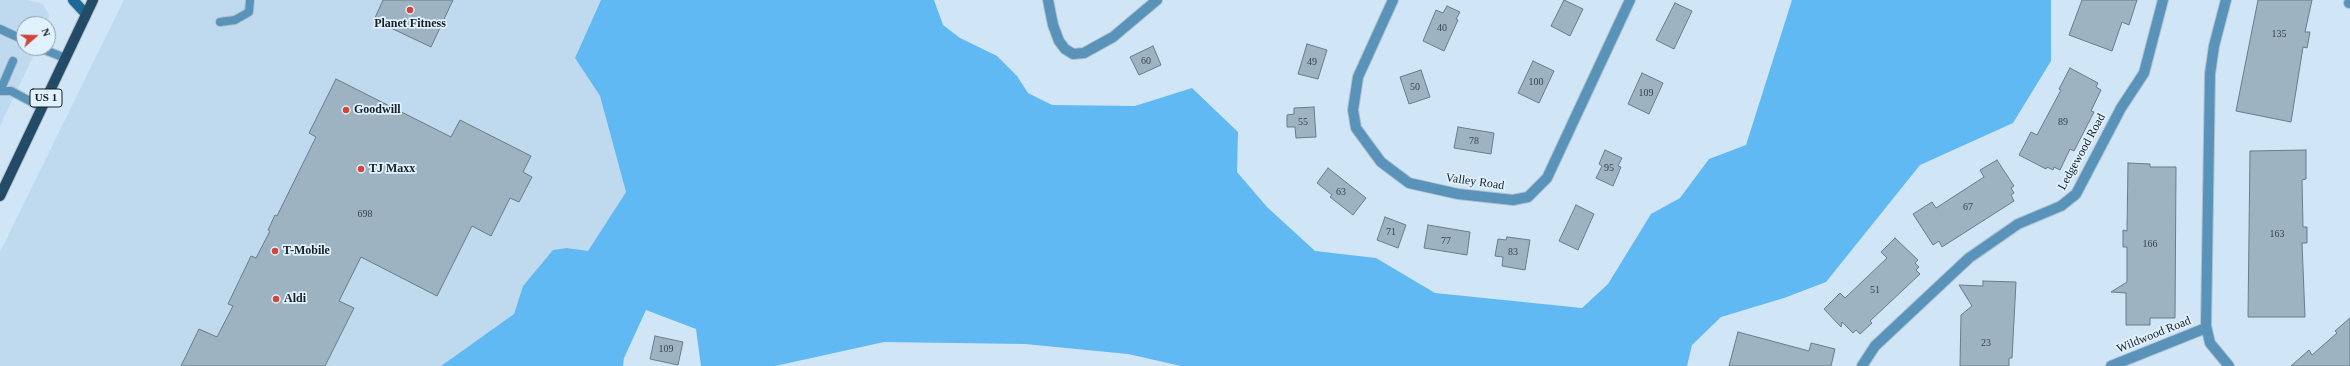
<!DOCTYPE html>
<style>
body{margin:0}
#map{position:relative;width:2350px;height:366px;overflow:hidden;background:#d0e5f5;font-family:"Times New Roman",serif}
canvas{display:block}
.north{position:absolute;left:16px;top:16px;width:40px;height:40px;box-sizing:border-box;background:#e1f2ff;border:1px solid #909ea8;border-radius:50%;rotate:70deg;font-size:11px;font-weight:700;line-height:16px;text-align:center;color:#171f25}
.north::after{content:'';display:block;margin:auto;width:14px;height:18px;background:#d24538;clip-path:polygon(50% 0,100% 100%,50% 72%,0 100%)}
</style>
<div id="map">
<canvas width="2350" height="366"></canvas>
<div class="north">N</div>
</div>
<script>
const ctx = document.querySelector('canvas').getContext('2d');
ctx.lineJoin = 'round';
function fillPath(path, color) { ctx.fillStyle = color; ctx.fill(path, 'evenodd'); }
const toPath = rows => new Path2D(rows.map(r => 'M' + r).join(''));
function trace(path, color, width, dash) { ctx.strokeStyle = color; ctx.lineWidth = width; ctx.lineCap = dash ? 'butt' : 'round'; ctx.setLineDash(dash || []); ctx.stroke(path); }
function write(font, color, halo, rows, align = 'center') {
  ctx.font = font + ' "Times New Roman",serif'; ctx.lineWidth = 3.5; ctx.setLineDash([]); ctx.textBaseline = 'middle'; ctx.strokeStyle = halo; ctx.fillStyle = color; for (const [text, x, y, turn = 0] of rows) {
    ctx.save(); ctx.translate(x, y); ctx.rotate((+turn || 0) * Math.PI / 180); ctx.textAlign = isNaN(turn) ? turn : align; if (halo) ctx.strokeText(text, 0, 0); ctx.fillText(text, 0, 0); ctx.restore();
  }
}
fillPath(toPath([
 [0,0,28,0,43,4,49,15,47,24,24,24,24,48,37,48,0,126],
 [124,0,601,0,575,58,600,96,626,192,588,251,567,248,523,286,514,314,441,366,0,366,0,252]
]), '#bfdaef');
fillPath(toPath([
 [601,0,934,0,943,25,960,38,997,56,1017,76,1028,93,1052,105,1135,106,1192,88,1238,132,1237,172,1267,207,1315,251,1376,258,1435,293,1582,308,1608,284,1651,214,1680,198,1709,159,1746,145,1792,0,2051,0,2051,61,2013,123,1920,165,1826,282,1784,298,1721,317,1692,345,1687,366,1181,366,1128,354,1025,344,884,342,775,366,701,366,696,329,646,310,624,358,623,366,441,366,514,314,523,286,553,250,567,248,588,251,626,192,600,96,575,58]
]), '#60b9f2');
const building = toPath([
 [383,0,453,0,431,47,374,20,383,0],
 [1564,0,1583,9,1570,36,1551,26,1564,0],
 [2082,0,2137,0,2129,25,2122,22,2112,51,2069,35,2082,0],
 [2258,0,2312,0,2305,32,2310,32,2307,48,2303,47,2291,122,2236,111,2258,0],
 [1675,3,1692,11,1674,49,1656,40,1675,3],
 [1447,6,1460,12,1456,19,1458,20,1444,51,1423,41,1436,10,1443,13,1447,6],
 [1307,44,1327,50,1318,79,1298,74,1307,44],
 [1153,46,1161,65,1139,75,1130,57,1153,46],
 [1533,61,1554,71,1539,103,1518,93,1533,61],
 [2070,68,2098,83,2096,87,2101,90,2091,111,2094,112,2074,151,2070,149,2060,170,2054,167,2053,170,2047,167,2046,169,2019,155,2031,132,2037,135,2061,90,2059,89,2070,68],
 [1421,70,1430,97,1409,104,1400,77,1421,70],
 [1642,73,1663,83,1649,114,1628,104,1642,73],
 [336,79,451,137,460,120,531,156,523,172,532,177,519,202,510,198,491,236,472,226,437,296,361,257,339,301,354,308,325,366,181,366,199,329,217,337,233,306,228,304,251,256,256,258,270,231,268,230,275,215,277,216,316,137,309,133,336,79],
 [1314,107,1316,137,1296,138,1295,127,1287,127,1287,115,1294,114,1294,108,1314,107],
 [1458,127,1494,133,1491,154,1454,148,1458,127],
 [1605,150,1622,158,1618,166,1621,167,1613,186,1596,178,1602,166,1599,164,1605,150],
 [2306,150,2306,179,2302,180,2303,227,2307,227,2307,243,2302,243,2305,317,2248,317,2250,151,2306,150],
 [1997,160,2014,186,2011,188,2014,193,2011,195,2014,201,1942,247,1939,241,1933,245,1913,214,1932,202,1936,208,1984,177,1980,170,1997,160],
 [2128,163,2150,164,2150,167,2176,167,2175,318,2150,318,2150,325,2126,325,2126,293,2111,292,2127,282,2127,247,2123,247,2123,230,2127,231,2128,163],
 [1328,168,1366,198,1353,215,1330,197,1332,195,1317,183,1328,168],
 [1576,205,1594,214,1578,250,1559,241,1576,205],
 [1385,217,1406,225,1398,248,1377,240,1385,217],
 [1428,225,1470,232,1467,255,1424,248,1428,225],
 [1507,237,1530,240,1525,270,1502,266,1503,257,1495,256,1498,239,1506,240,1507,237],
 [1895,238,1918,260,1915,263,1919,267,1916,270,1920,274,1870,321,1872,323,1860,334,1856,330,1853,333,1842,322,1841,327,1824,309,1840,293,1845,298,1887,258,1881,252,1895,238],
 [1983,281,2016,282,2012,358,2009,358,2009,366,1960,366,1961,315,1972,306,1959,285,1983,286,1983,281],
 [2350,318,2350,366,2291,366,2309,350,2312,355,2337,333,2335,331,2350,318],
 [1738,332,1809,351,1811,343,1835,349,1831,366,1729,366,1738,332],
 [655,336,683,342,678,365,650,359,655,336]
]);
fillPath(building, '#9eb3c1');
trace(building, '#697c8a', 1);
const lane = toPath([
 [220,22,235,20,249,12,250,0],
 [0,29,24,40],
 [40,48,65,58],
 [0,91,11,91,41,107],
 [0,91,13,61]
]);
const street = toPath([
 [1048,0,1053,25,1059,41,1065,49,1073,54,1084,53,1113,37,1157,0],
 [1393,0,1358,77,1353,110,1356,128,1381,162,1409,183,1458,194,1513,200,1528,197,1547,178,1630,0],
 [2226,0,2214,46,2210,74,2206,326,2210,343,2229,366],
 [2349,3,2350,3],
 [1862,366,1875,346,1969,258,2018,224,2061,206,2076,194,2121,108,2144,73,2163,0],
 [2111,366,2206,328]
]);
const secondary = toPath([
 [73,0,86,14]
]);
const primary = toPath([
 [0,196,93,0]
]);
trace(lane, '#afc1d0', 10);
trace(street, '#afc1d0', 12);
trace(secondary, '#afc1d0', 12);
trace(primary, '#afc1d0', 12);
trace(lane, '#5993b9', 8);
trace(street, '#5993b9', 10);
trace(secondary, '#1b6a96', 10);
trace(primary, '#234b65', 10);
for (const [x, y, r, color] of [
 [410,10,4,"#d24538"],
 [346,110,4,"#d24538"],
 [361,169,4,"#d24538"],
 [275,251,4,"#d24538"],
 [276,299,4,"#d24538"]
]) { const dot = new Path2D(); dot.arc(x, y, r, 0, 2 * Math.PI); ctx.fillStyle = color; ctx.fill(dot); trace(dot, '#e1f2ff', 1.5); }
write('10px', '#39444c', null, [
 ["40",1442,28],
 ["135",2279,34],
 ["60",1146,61],
 ["49",1312,62],
 ["100",1536,82],
 ["50",1415,87],
 ["109",1646,93],
 ["55",1303,122],
 ["89",2063,122],
 ["78",1474,141],
 ["95",1609,168],
 ["63",1341,192],
 ["67",1968,207],
 ["698",365,214],
 ["71",1391,232],
 ["163",2277,234],
 ["77",1446,241],
 ["166",2150,244],
 ["83",1513,252],
 ["51",1875,290],
 ["23",1986,343],
 ["109",666,349]
]);
for (const [x, y, w] of [
 [46,98,32]
]) { const box = new Path2D(); box.roundRect(x - w / 2, y - 9, w, 18, 3); ctx.fillStyle = '#e1f2ff'; ctx.fill(box); trace(box, '#171f25', 1); }
write('bold 11px', '#171f25', null, [
 ["US 1",46,98]
]);
write('bold 12px', '#171f25', '#e1f2ff', [
 ["Planet Fitness",410,24,"center"],
 ["Goodwill",354,110],
 ["TJ Maxx",369,169],
 ["T-Mobile",283,251],
 ["Aldi",284,299]
], 'left');
write('12px', '#171f25', '#e1f2ff', [
 ["Ledgewood Road",2082,152,-61],
 ["Valley Road",1475,182,8],
 ["Wildwood Road",2154,335,-22]
]);
</script>
